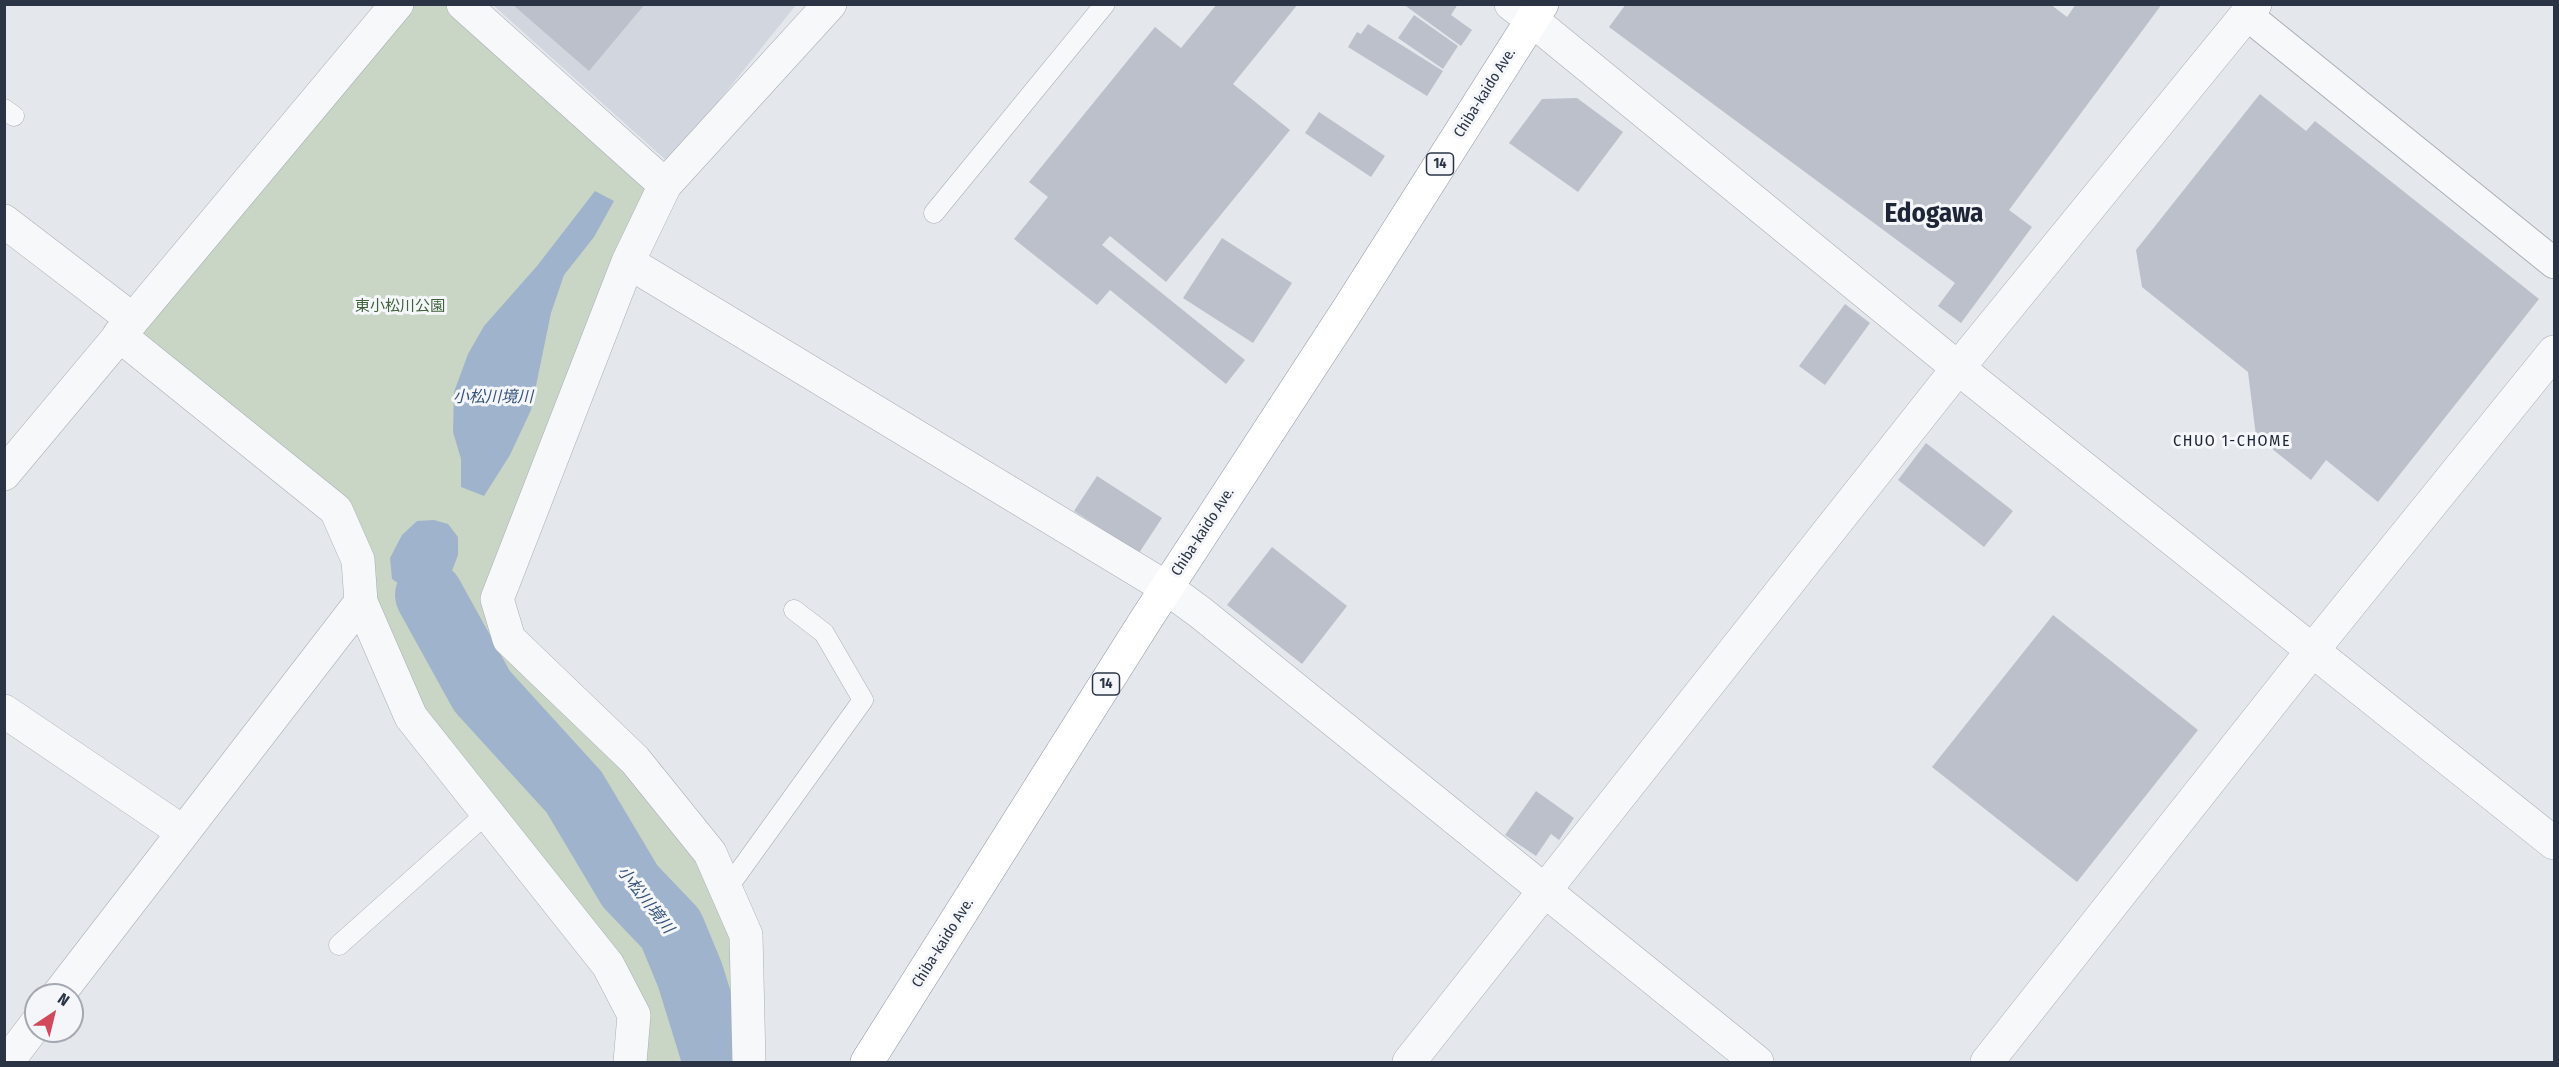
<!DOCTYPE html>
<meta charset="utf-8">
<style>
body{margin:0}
#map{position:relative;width:2559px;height:1067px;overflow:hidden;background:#e4e7ec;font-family:"Fira Sans Condensed",sans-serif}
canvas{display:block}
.frame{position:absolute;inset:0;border:6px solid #2b3445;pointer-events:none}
.north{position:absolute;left:24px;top:983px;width:60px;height:60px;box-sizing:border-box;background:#f4f6f9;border:2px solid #a4a8b1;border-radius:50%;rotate:35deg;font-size:16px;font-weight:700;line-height:24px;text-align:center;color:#2b3445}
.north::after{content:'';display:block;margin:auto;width:21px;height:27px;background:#d1495b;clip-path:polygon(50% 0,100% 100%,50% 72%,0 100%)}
</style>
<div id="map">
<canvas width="2559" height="1067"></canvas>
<div class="frame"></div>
<div class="north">N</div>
</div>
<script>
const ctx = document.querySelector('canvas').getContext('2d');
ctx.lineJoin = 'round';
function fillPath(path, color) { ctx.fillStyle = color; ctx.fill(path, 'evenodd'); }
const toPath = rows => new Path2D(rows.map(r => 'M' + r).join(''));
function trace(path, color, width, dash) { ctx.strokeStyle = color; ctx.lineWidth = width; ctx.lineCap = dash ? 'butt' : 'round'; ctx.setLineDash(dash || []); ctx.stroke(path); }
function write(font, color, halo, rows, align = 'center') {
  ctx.font = font + ' "Fira Sans Condensed","Noto Sans JP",sans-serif'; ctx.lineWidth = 6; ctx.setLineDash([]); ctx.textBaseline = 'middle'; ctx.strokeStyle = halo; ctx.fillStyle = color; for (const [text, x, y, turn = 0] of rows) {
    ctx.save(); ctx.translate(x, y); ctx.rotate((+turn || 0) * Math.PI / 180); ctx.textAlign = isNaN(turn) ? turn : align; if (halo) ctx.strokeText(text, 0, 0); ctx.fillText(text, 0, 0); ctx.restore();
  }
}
fillPath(toPath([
 [493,5,796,5,669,163]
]), '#d2d6de');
fillPath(toPath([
 [396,5,463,5,665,185,497,599,635,760,742,927,749,1062,630,1062,633,1015,411,717,336,510,119,335]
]), '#c9d6c5');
fillPath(toPath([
 [595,191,614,201,594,237,564,275,551,313,531,410,510,455,484,496,461,487,461,459,453,432,454,392,468,354,484,326,537,266],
 [434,520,448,524,458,537,458,555,450,576,429,595,408,590,392,579,390,558,402,535,417,521]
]), '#9fb4cc');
trace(toPath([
 [429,595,482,691,574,792,630,886,671,929,690,975,717,1062]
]), '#9fb4cc', 68);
fillPath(toPath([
 [512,4,645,4,589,71],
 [1217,4,1298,4,1233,84,1290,130,1166,282,1110,236,1102,245,1245,360,1226,384,1110,290,1097,305,1014,239,1048,197,1029,182,1155,27,1181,48],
 [1403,4,1458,4,1451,15,1472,30,1461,46],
 [1626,4,2050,4,2067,17,2076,4,2162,4,2009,210,2032,227,1961,323,1938,306,1955,283,1609,27],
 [1414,15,1458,46,1443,69,1398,38],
 [1368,24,1443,71,1427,96,1348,47,1357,32,1361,34],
 [2260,94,2306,131,2315,121,2539,299,2378,502,2326,460,2311,480,2256,436,2248,372,2142,287,2136,250],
 [1577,98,1623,132,1578,192,1509,143,1542,99],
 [1319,112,1385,156,1371,177,1305,133],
 [1222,238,1292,283,1253,343,1183,298],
 [1845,304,1870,323,1825,385,1799,366],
 [1926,443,2013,511,1984,547,1898,480],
 [1097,476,1162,518,1139,553,1074,511],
 [1272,547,1347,606,1302,664,1227,605],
 [2053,615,2198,730,2077,882,1932,767],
 [1536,791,1574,818,1559,840,1551,834,1536,856,1505,835]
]), '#bbc0ca');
const service = toPath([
 [4,109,14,116],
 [934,213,1105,4],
 [726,890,863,700,824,633,794,610],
 [339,945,487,813]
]);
const pedestrian = toPath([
 [2247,15,2554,263]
]);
const minor = toPath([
 [463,4,665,185],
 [1511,4,1532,20],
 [4,221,132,319],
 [628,262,1167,588,1201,613,1757,1062],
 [119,335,336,510,358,560,361,602,411,717,608,965,634,1015,630,1062],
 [4,474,397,4],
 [4,711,183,832],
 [58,995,361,602],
 [7,1062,36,1024],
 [749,1062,746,935,710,853,635,760,509,639,497,599,628,262,665,185,830,4],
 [1409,1062,1958,368,2255,4]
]);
const tertiary = toPath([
 [1532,20,1958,368,2554,843],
 [1987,1062,2312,651,2554,352]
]);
const trunk = toPath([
 [867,1062,1145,621,1349,308,1542,4]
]);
trace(service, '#a9aeb7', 21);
trace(pedestrian, '#a9aeb7', 32);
trace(minor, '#a9aeb7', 34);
trace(tertiary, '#a9aeb7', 34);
trace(trunk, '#8b94a3', 34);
trace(service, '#f7f8fa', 20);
trace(pedestrian, '#f7f8fa', 30);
trace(minor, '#f7f8fa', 33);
trace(tertiary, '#f7f8fa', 33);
trace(trunk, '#fff', 33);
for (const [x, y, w] of [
 [1440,164,27],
 [1106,684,27]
]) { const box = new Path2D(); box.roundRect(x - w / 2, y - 11, w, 22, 4.5); ctx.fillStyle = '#f4f6f9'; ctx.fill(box); trace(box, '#2b3445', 1.5); }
write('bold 14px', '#2b3445', null, [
 ["14",1440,164],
 ["14",1106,684]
]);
write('15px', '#2b3445', '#f4f6f9', [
 ["Chiba-kaido Ave.",1485,93,-58],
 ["Chiba-kaido Ave.",1203,532,-57],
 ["Chiba-kaido Ave.",943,943,-58]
]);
write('15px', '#3f6138', '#f4f6f9', [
 ["東小松川公園",400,307]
]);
write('italic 16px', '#34527a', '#f4f6f9', [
 ["小松川境川",493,398],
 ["小松川境川",645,900,52]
]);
ctx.letterSpacing = '1.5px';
write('16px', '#1d2536', '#f4f6f9', [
 ["CHUO 1-CHOME",2232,442]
]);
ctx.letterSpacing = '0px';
write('bold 27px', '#1d2536', '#f4f6f9', [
 ["Edogawa",1934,214]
]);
</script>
